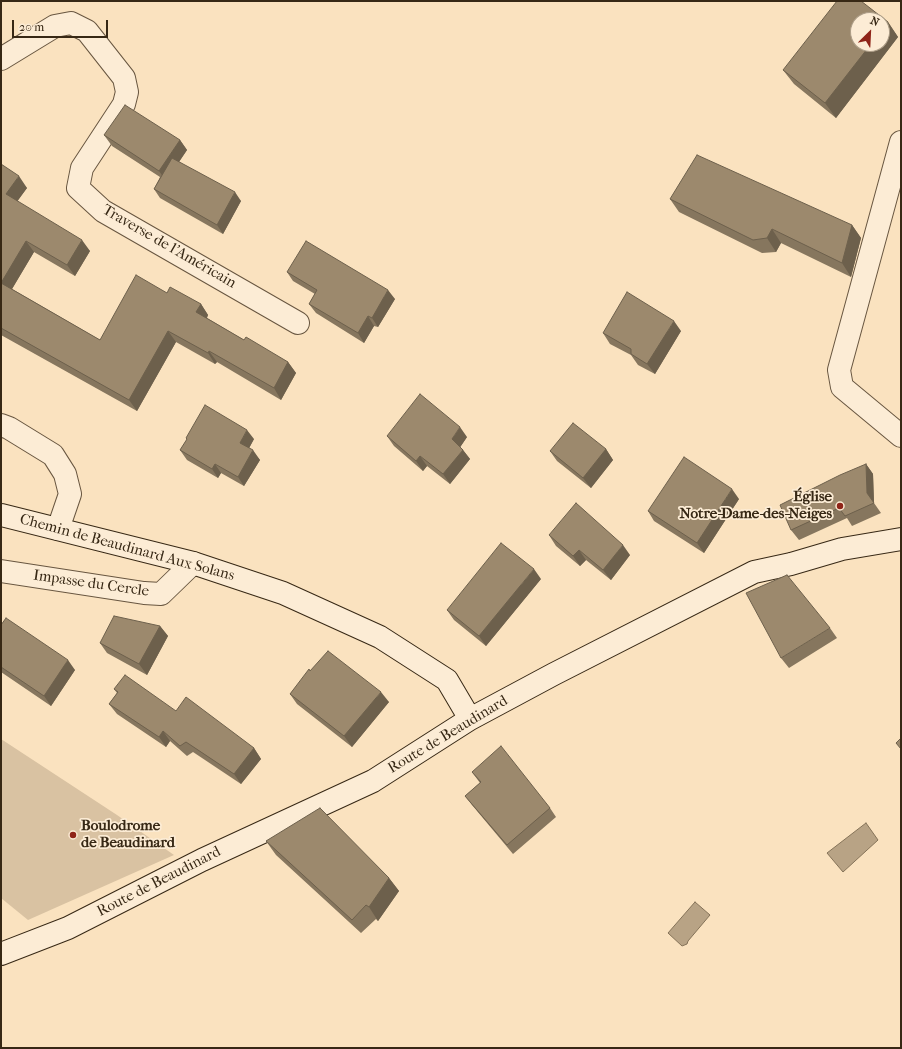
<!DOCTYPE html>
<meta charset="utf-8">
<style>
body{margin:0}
#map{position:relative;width:902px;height:1049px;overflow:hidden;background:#fae2bf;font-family:"IM FELL French Canon",serif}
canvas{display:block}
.frame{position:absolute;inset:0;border:2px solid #372815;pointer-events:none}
.north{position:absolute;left:850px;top:12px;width:40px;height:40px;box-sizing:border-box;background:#fcecd5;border:1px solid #ad9e88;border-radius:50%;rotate:24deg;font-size:11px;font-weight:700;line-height:16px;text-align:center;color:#372815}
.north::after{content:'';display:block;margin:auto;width:14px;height:18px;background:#8f2418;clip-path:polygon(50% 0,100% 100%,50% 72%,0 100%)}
.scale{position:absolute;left:12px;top:20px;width:96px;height:18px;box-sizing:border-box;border:2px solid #372815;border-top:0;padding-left:5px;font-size:12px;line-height:14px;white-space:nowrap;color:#372815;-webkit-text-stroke:3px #fcecd5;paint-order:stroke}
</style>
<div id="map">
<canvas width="902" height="1049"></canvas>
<div class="frame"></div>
<div class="north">N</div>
<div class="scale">20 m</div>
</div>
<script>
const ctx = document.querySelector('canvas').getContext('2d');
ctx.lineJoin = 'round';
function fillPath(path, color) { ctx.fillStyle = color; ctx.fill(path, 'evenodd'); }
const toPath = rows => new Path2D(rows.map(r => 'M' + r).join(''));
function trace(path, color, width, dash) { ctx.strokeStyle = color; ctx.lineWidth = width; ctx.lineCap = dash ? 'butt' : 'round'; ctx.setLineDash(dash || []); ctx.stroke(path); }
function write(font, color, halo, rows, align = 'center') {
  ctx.font = font + ' "IM FELL French Canon",serif'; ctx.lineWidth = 3.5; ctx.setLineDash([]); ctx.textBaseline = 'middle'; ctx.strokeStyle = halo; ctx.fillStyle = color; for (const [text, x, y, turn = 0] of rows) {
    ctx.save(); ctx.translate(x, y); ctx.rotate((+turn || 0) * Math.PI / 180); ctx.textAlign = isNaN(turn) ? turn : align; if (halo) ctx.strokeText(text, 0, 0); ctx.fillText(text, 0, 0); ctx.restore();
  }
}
fillPath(toPath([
 [1,739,117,815,174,855,28,920,1,898]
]), '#d9c2a2');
const water = toPath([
 [866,823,878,840,843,872,827,853,866,823],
 [695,902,710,915,688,941,687,944,682,946,668,933,695,902]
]);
fillPath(water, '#b8a385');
trace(water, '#847258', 1);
const street = toPath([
 [1,59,55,26,71,23,87,31,124,78,127,92,124,104,82,168,78,188,103,211,298,323],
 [901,142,839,370,842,387,901,436],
 [1,425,9,428,53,455,65,474,70,494,58,529],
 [1,571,144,593,161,594,193,563]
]);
const secondary = toPath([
 [1,515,193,563,283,593,380,637,447,680,470,719],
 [1,954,68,928,202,860,373,781,470,719,554,674,754,572,791,564,842,549,901,539]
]);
trace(street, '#685640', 24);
trace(secondary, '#372815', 24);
trace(street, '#fcecd5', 22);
trace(secondary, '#fcecd5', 22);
fillPath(toPath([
 [888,22,898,37,836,118,794,84,783,70],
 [104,135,180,140,187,150,179,162,241,201,223,234,160,198,154,189,160,177,112,146],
 [1,164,27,188,17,201,90,251,75,276,34,252,12,289,100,340,167,293,201,304,208,315,207,318,244,340,288,362,296,373,281,400,217,362,215,364,176,342,137,411,1,335],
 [670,199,852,225,861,238,851,277,781,243,776,252,762,253,679,212],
 [287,272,395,299,378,327,374,326,364,343,316,313,309,304,315,294,293,281],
 [681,331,655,374,638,365,631,355,610,344,603,333],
 [387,436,467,437,460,447,463,450,470,459,450,484,427,466,423,471,394,446],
 [186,438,254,439,249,448,260,460,244,486,221,473,218,478,187,460,180,450,187,440],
 [606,449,613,460,591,488,557,461,550,451],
 [866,464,873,474,874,503,881,513,852,526,847,518,799,540,791,530],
 [739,499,704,553,654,521,648,511],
 [549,535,630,555,611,580,586,560,580,566,556,546],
 [541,579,486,646,454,620,447,610],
 [1,625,75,670,51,706,1,672],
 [160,626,168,636,147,675,107,653,100,643],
 [830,628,837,638,789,668,781,658],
 [310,671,389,702,352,747,297,704,290,694],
 [114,689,176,711,254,748,261,759,241,784,193,752,187,756,170,741,166,747,117,714,109,704,117,693],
 [472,772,550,808,556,817,513,854,472,805,465,796,480,783],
 [266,841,389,878,399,891,378,921,376,919,361,933,276,855]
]), '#86765e');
fillPath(toPath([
 [888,22,898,37,836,118,825,103,871,44,882,44,882,30],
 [180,140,187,150,166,181,159,171],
 [19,176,27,188,14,206,6,194],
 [235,192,241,201,223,234,217,225],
 [852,225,861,238,851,277,842,263],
 [772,229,781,243,776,252,767,238],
 [82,240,90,251,75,276,67,265],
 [26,241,34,252,9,294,1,283],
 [388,290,395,299,378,327,372,318],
 [201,304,208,315,204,323,196,312],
 [368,316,374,326,364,343,358,333],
 [674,321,681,331,655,374,647,364],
 [168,331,176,342,137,411,129,400],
 [209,351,217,362,215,364,208,353],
 [288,362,296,373,281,400,274,388],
 [460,427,467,437,459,449,452,439],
 [247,430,254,439,247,452,240,443],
 [606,449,613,460,591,488,583,478],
 [253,450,260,460,244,486,238,477],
 [463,450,470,459,450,484,443,474],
 [420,456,427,466,423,471,416,461],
 [215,464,221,473,218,478,212,469],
 [866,464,873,474,874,503,867,493],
 [732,489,739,499,704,553,697,543],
 [623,545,630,555,611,580,603,570],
 [579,550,586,560,580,566,573,556],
 [534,569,541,579,486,646,479,636],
 [160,626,168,636,147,675,139,664],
 [68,660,75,670,51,706,44,696],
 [381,692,389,702,352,747,344,736],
 [163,731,170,741,166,747,159,737],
 [254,748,261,759,241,784,234,774],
 [389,878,399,891,378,921,369,907]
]), '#6d604c');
const building = toPath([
 [837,1,861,1,888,22,882,30,882,20,858,20,858,44,871,44,825,103,783,70,837,1],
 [125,105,180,140,159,171,104,135,125,105],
 [697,155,852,225,842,263,772,229,767,238,753,240,670,199,697,155],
 [172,158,235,192,217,225,154,189,172,158],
 [1,164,19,176,6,194,82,240,67,265,26,241,1,283,1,164],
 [306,241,388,290,372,318,368,316,358,333,309,304,317,290,287,272,306,241],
 [136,275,167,293,170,287,201,304,196,312,244,340,246,337,288,362,274,388,209,351,208,353,168,331,129,400,1,328,1,283,100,340,136,275],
 [627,292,674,321,647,364,631,354,631,349,603,333,627,292],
 [420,394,460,427,452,439,463,450,443,474,420,456,416,461,387,436,420,394],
 [205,405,247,430,240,443,253,450,238,477,215,464,212,469,180,450,187,439,186,438,205,405],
 [573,423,606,449,583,478,550,451,573,423],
 [684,457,732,489,697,543,648,511,684,457],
 [866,464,867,493,874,503,845,516,839,508,791,530,780,505,840,475,866,464],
 [576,503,623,545,603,570,579,550,573,556,549,535,576,503],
 [501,543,534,569,479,636,447,610,501,543],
 [787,575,830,628,781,658,746,593,787,575],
 [114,616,160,626,139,664,100,643,114,616],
 [6,618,68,660,44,696,1,667,1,625,6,618],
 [328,651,381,692,344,736,290,694,309,669,310,671,328,651],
 [125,675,176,711,186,697,254,748,234,774,186,742,180,746,163,731,159,737,109,704,118,692,114,689,125,675],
 [901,738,901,749,896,743,901,738],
 [501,746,550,808,507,845,465,796,481,782,472,772,501,746],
 [320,808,389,878,369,907,366,905,352,920,266,841,320,808]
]);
fillPath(building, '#9c896d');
trace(building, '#6d604c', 1);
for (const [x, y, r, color] of [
 [840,506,4,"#8f2418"],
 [73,835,4,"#8f2418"]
]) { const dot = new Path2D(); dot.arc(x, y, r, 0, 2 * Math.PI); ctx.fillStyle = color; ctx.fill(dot); trace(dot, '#fcecd5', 1.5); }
write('15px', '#372815', '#fcecd5', [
 ["Traverse de l'Américain",169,247,30],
 ["Chemin de Beaudinard Aux Solans",127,548,15],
 ["Impasse du Cercle",91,584,8],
 ["Route de Beaudinard",448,735,-31],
 ["Route de Beaudinard",159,882,-27]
]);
write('bold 15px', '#372815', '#fcecd5', [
 ["Église",832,497],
 ["Notre-Dame-des-Neiges",832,514],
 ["Boulodrome",81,826,"left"],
 ["de Beaudinard",81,843,"left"]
], 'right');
</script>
